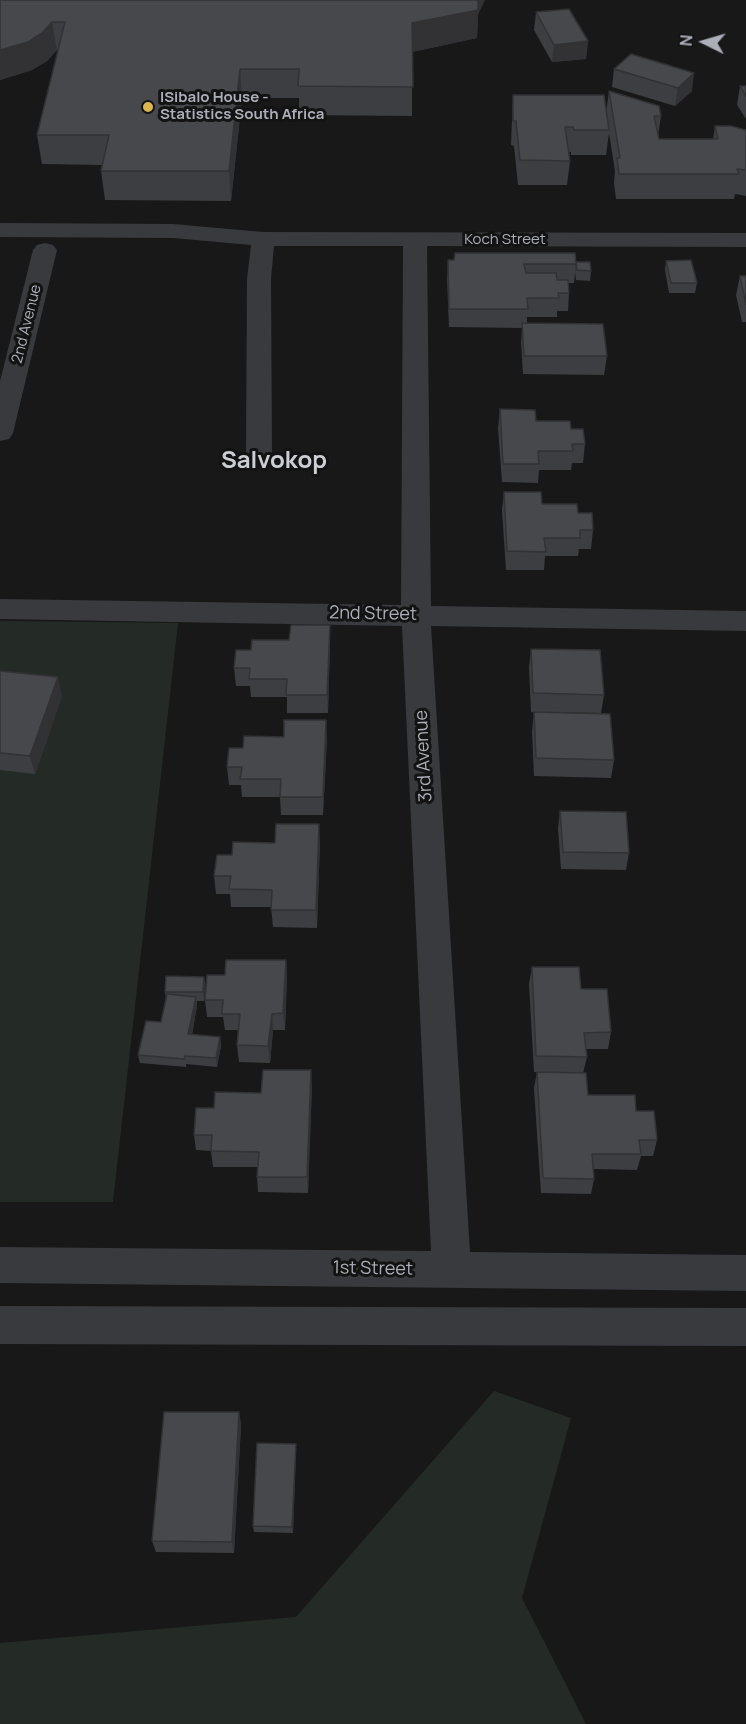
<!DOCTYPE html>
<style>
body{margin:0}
#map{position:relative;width:746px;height:1724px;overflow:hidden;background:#181819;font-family:Manrope,sans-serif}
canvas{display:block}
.north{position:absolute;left:674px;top:12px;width:60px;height:60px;-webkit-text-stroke:4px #131314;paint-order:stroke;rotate:275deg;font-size:16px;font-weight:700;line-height:24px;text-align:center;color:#acaeb8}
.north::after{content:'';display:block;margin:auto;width:21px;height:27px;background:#acaeb8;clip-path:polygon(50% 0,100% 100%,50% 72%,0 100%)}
</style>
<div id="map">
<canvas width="746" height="1724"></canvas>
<div class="north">N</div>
</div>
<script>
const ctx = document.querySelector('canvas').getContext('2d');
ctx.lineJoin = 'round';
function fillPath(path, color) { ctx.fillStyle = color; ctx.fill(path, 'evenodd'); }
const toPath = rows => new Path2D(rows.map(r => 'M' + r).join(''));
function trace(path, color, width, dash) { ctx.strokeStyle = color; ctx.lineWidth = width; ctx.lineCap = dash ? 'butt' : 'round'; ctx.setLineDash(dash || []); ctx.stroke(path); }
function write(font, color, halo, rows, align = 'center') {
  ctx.font = font + ' Manrope,sans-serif'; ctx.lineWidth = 6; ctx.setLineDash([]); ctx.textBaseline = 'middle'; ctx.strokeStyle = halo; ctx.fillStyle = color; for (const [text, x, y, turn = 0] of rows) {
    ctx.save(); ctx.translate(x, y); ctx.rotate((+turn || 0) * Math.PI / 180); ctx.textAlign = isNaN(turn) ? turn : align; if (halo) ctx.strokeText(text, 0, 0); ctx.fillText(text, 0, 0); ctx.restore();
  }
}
fillPath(toPath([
 [0,621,178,623,113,1202,0,1202],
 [494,1391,571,1418,522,1598,586,1724,0,1724,0,1643,296,1617]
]), '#242b26');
fillPath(toPath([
 [0,223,173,224,263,232,746,233,746,247,427,246,431,606,746,611,746,631,431,626,470,1252,746,1255,746,1291,0,1283,0,1247,431,1251,402,626,0,619,0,599,401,605,403,246,274,246,271,279,272,452,268,458,259,461,250,458,246,452,247,279,251,245,173,238,0,237,0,223],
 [45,243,53,245,57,250,13,433,9,439,0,441,0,381,33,250,37,245,45,243],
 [0,1306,746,1308,746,1346,0,1344,0,1306]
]), '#393a3e');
fillPath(toPath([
 [0,0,478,15,477,38,412,52,412,116,299,115,299,98,242,98,231,201,105,200,101,171,103,165,42,164,37,135,58,50,57,50,47,61,32,70,0,80],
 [536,12,588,41,586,59,552,62,534,30],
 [614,69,692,91,675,106,612,87],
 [740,86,746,86,746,119,737,105],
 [609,91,661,116,658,136,659,139,713,139,715,126,746,130,746,196,735,194,734,199,616,199,614,183,615,171,609,133,606,155,571,155,571,152,568,152,570,161,567,185,518,185,514,146,511,145,513,95,606,113],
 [448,260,576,264,574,283,568,283,569,293,568,311,557,311,557,317,527,317,527,323,607,356,604,375,523,374,521,342,522,328,449,327,447,279],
 [666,261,697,283,695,293,669,293,665,270],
 [576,262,591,271,590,281,576,280,575,272],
 [740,276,746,276,746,322,742,322,736,295],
 [500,409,536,421,571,429,585,444,583,463,572,463,571,470,539,470,538,483,502,482,498,428],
 [504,492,542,504,578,513,593,530,591,549,579,549,578,556,545,556,544,570,506,570,502,510],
 [330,625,330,644,328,713,287,713,287,697,251,697,250,686,236,686,234,668,251,650,289,640],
 [531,649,604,695,601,713,531,712,529,667],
 [0,671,62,696,35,774,0,770],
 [534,712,614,760,611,778,534,776,532,731],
 [327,738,323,815,281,815,280,797,242,797,241,785,229,785,227,767,243,748],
 [560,811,629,853,626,870,561,869,558,829],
 [320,842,317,928,273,927,271,907,231,907,230,894,216,894,214,876,232,855,275,843],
 [286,960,287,977,285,1030,273,1030,270,1063,239,1062,237,1045,238,1030,225,1030,223,1017,207,1017,205,1000,225,975],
 [532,967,581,989,611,1032,608,1049,586,1049,587,1057,583,1073,588,1095,636,1111,657,1140,653,1156,641,1156,637,1170,594,1169,594,1179,591,1194,541,1193,534,1088,537,1072,534,1072,529,984],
 [206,986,204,1001,197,1001,197,1006,192,1035,220,1037,221,1046,217,1067,186,1064,186,1067,140,1063,138,1055,161,1022,166,1000,165,992],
 [312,1086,308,1193,258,1192,257,1177,257,1167,213,1167,211,1151,196,1150,194,1135,214,1108,261,1093],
 [239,1412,241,1425,234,1553,156,1552,152,1541],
 [296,1450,293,1533,254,1532,253,1526]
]), '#3d3e41');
fillPath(toPath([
 [477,0,485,0,478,15,477,38,412,52,412,23],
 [52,22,57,50,47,61,32,70,0,80,0,50],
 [588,41,586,59,552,62,554,45],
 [240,69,242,98,231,201,229,171],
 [694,73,692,91,675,106,678,88],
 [330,625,330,644,328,713,327,695],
 [58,677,62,696,35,774,30,756],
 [326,720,327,738,323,815,323,797],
 [319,824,320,842,317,928,316,910],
 [286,960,287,977,285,1030,283,1013],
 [204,977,206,986,204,1001,203,992],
 [196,997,197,1006,190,1043,188,1034],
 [272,1014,273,1030,270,1063,268,1046],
 [220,1037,221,1046,217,1067,216,1058],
 [311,1070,312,1086,308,1193,307,1177],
 [239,1412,241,1425,234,1553,232,1542],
 [296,1444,296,1450,293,1533,292,1527]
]), '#323235');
const building = toPath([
 [0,0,478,0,478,10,412,23,413,87,298,86,299,69,240,69,229,171,101,171,109,135,37,135,65,22,52,22,42,33,28,42,0,50,0,0],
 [569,9,588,41,554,45,536,12,569,9],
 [631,54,694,73,678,88,614,69,631,54],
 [740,86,746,86,746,96,740,86],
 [609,91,659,106,661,116,654,116,659,139,718,139,715,126,731,126,746,130,746,170,737,169,739,174,619,174,617,158,620,158,609,91],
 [513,95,604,95,609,130,574,130,573,127,565,127,570,161,520,160,516,121,513,121,513,95],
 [455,253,575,253,576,264,524,264,526,273,556,273,557,280,568,280,569,293,558,293,559,298,527,298,528,309,449,309,448,260,454,260,455,253],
 [691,260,697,283,671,283,666,261,691,260],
 [576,262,590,262,591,271,577,270,576,262],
 [740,276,746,276,746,304,740,276],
 [522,323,603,324,607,356,524,356,522,323],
 [500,409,535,410,536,421,570,421,571,429,583,429,585,444,572,444,573,451,538,451,539,464,503,464,500,409],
 [504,492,541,492,542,504,577,504,578,513,592,513,593,530,580,530,580,538,544,538,546,552,507,551,504,492],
 [291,625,330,625,327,695,286,695,287,679,249,679,250,668,234,668,236,650,251,650,252,640,289,640,291,625],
 [531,649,600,650,604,695,533,693,531,649],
 [0,671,58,677,30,756,0,753,0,671],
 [534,712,610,714,614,760,536,758,534,712],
 [284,720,326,720,323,797,280,797,281,779,240,779,242,767,227,767,229,748,243,748,244,736,284,737,284,720],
 [560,811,626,812,629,853,563,852,560,811],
 [276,824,319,824,316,910,271,910,272,890,229,889,231,876,214,876,217,855,232,855,233,842,275,843,276,824],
 [226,960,286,960,283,1013,272,1014,268,1046,237,1045,240,1014,222,1014,223,1000,205,1000,207,975,225,975,226,960],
 [532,967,579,967,581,989,607,989,611,1032,584,1033,587,1057,536,1056,532,967],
 [166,976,204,977,203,992,165,992,166,976],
 [167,994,196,997,188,1034,220,1037,216,1058,185,1056,184,1059,138,1055,146,1021,161,1022,167,994],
 [263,1070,311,1070,307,1177,257,1177,259,1152,211,1151,212,1135,194,1135,196,1108,214,1108,215,1092,261,1093,263,1070],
 [537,1072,586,1073,588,1095,635,1095,636,1111,654,1111,657,1140,639,1140,641,1154,592,1154,594,1179,543,1178,537,1072],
 [164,1412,239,1412,232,1542,152,1541,164,1412],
 [257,1443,296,1444,292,1527,253,1526,257,1443]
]);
fillPath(building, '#47484c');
trace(building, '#323235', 1.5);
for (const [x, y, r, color] of [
 [148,107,6,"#dcb64d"]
]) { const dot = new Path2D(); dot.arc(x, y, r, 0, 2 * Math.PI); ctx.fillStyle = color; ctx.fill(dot); trace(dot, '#131314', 2); }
write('bold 15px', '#acaeb8', '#131314', [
 ["ISibalo House -",160,98],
 ["Statistics South Africa",160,115]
], 'left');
write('15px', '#acaeb8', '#131314', [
 ["Koch Street",505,240],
 ["2nd Avenue",27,324,-76]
]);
write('18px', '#acaeb8', '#131314', [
 ["2nd Street",373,614,1],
 ["3rd Avenue",424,756,-93],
 ["1st Street",373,1269,1]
]);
write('bold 24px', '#ccced4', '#131314', [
 ["Salvokop",274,461]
]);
</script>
